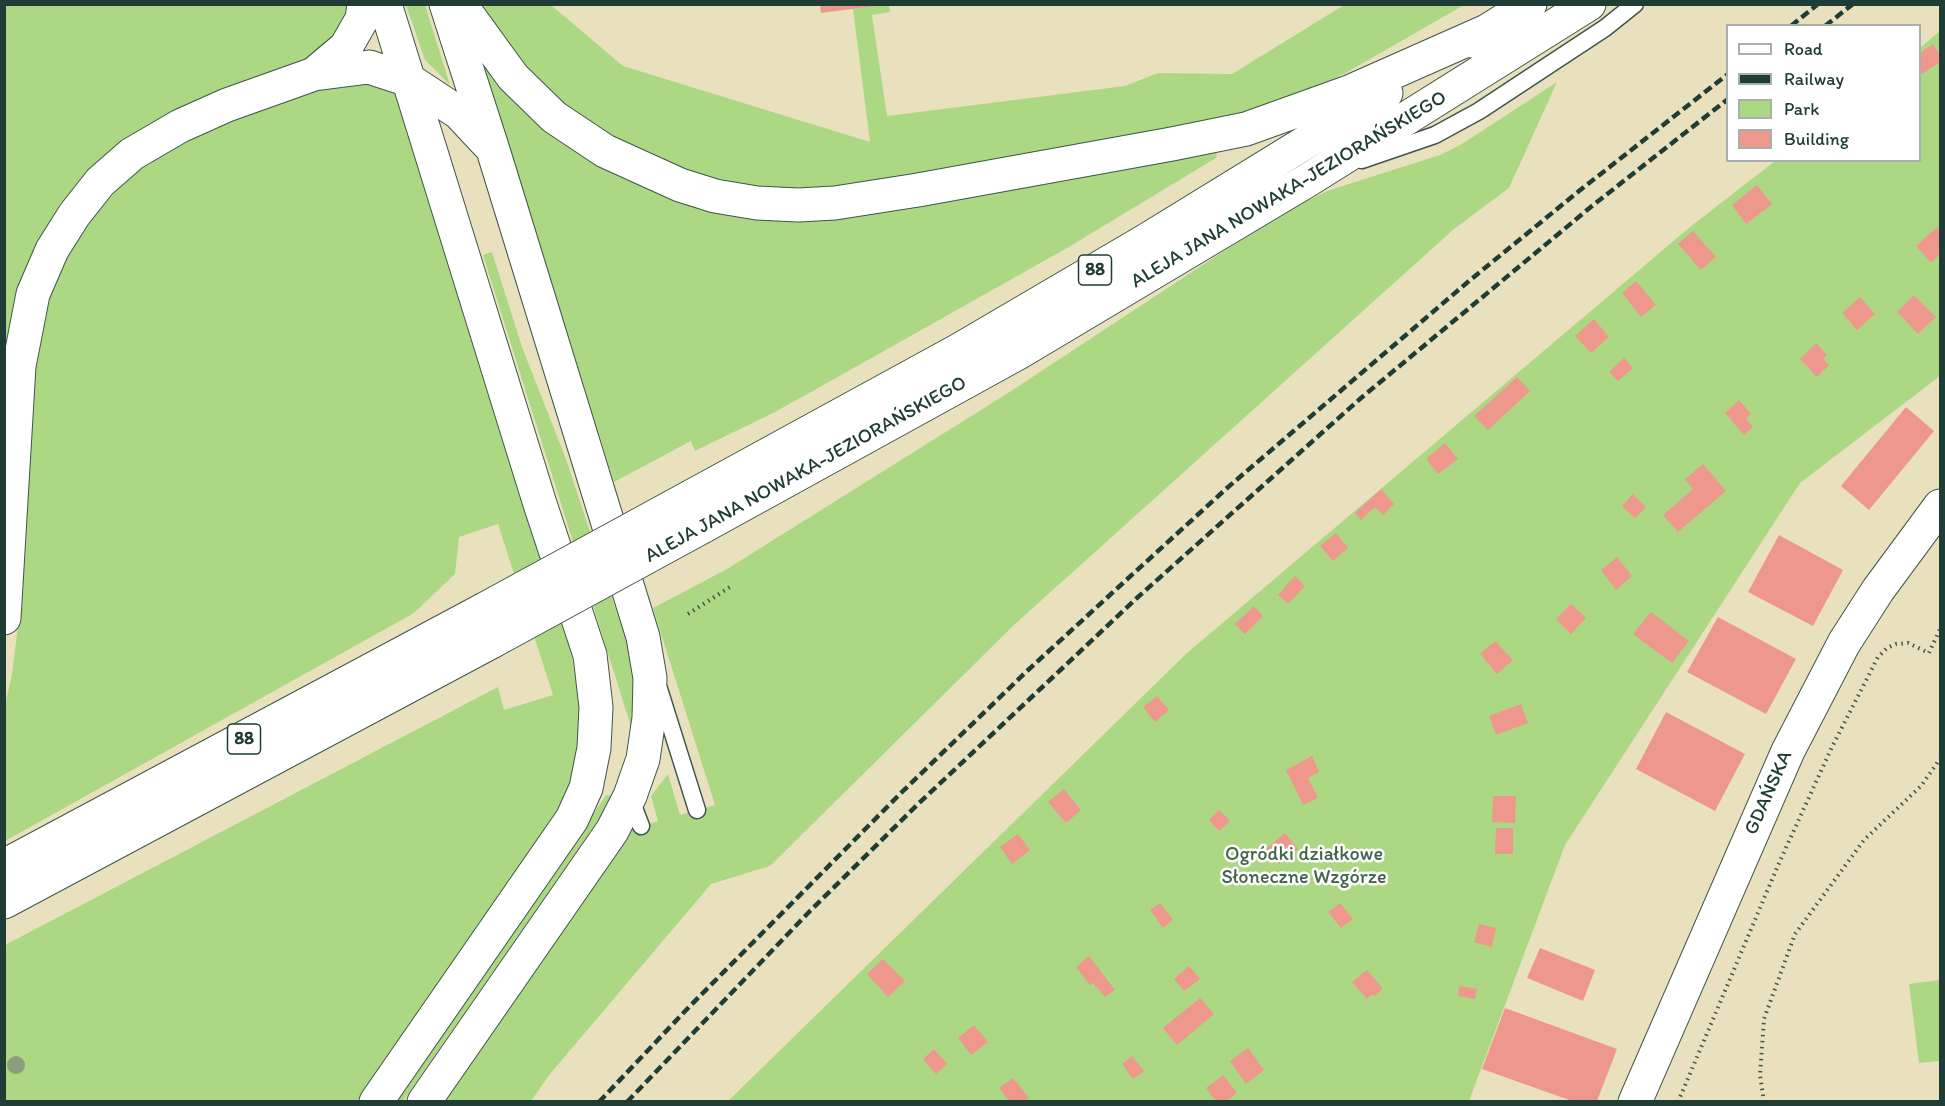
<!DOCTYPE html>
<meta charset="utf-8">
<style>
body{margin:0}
#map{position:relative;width:1945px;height:1106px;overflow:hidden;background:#e9e1be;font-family:Itim,sans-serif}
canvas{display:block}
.frame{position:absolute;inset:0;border:6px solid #1f3d34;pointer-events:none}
.legend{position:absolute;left:1726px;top:24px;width:195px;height:138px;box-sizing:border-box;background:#fff;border:2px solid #a5b1ae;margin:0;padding:8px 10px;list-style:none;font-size:18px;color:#1f3d34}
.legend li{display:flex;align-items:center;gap:12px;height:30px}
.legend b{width:30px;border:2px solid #a5b1ae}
</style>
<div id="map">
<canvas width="1945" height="1106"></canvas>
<div class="frame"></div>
<ul class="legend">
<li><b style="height:8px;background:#fff"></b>Road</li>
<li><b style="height:8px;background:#1f3d34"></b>Railway</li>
<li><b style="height:16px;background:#acd884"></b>Park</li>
<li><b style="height:16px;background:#ee988d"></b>Building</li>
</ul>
</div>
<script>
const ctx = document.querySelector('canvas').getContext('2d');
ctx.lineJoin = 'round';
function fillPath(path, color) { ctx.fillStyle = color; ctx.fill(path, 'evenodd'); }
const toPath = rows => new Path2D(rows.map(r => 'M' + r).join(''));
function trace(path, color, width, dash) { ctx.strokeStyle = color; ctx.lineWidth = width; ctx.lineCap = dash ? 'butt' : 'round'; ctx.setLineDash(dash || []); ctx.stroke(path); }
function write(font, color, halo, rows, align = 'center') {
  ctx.font = font + ' Itim,sans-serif'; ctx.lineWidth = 5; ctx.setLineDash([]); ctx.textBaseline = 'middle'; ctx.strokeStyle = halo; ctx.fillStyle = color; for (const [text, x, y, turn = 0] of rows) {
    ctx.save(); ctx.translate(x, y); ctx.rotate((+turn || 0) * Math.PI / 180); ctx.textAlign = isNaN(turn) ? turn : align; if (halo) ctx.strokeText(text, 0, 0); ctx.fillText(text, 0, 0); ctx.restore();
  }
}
fillPath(toPath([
 [483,4,551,5,623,66,870,142,853,9,876,5,889,5,890,12,872,15,887,116,1125,86,1158,73,1232,74,1344,5,1464,5,1342,75,1308,91,1234,118,881,182,824,188,811,187,810,189,745,185,715,179,685,170,623,145,575,116,528,70,481,6],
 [5,5,351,5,343,25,322,51,291,67,195,101,149,124,106,155,59,205,34,253,14,300,5,352],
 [406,5,425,5,450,85,425,60],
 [1940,31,1940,376,1800,483,1565,845,1469,1101,727,1102,1187,653,1690,227,1775,161,1920,160,1920,48],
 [484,65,487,65,534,120,557,139,578,153,608,170,639,185,698,205,1213,152,1217,154,1216,158,1067,248,820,387,773,413,695,451,691,441,614,482],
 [366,80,396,91,570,648,579,694,581,728,571,783,556,813,357,1101,5,1101,5,945,498,687,504,710,553,695,498,524,459,537,455,574,414,613,5,841,5,705,12,674,21,602,32,365,45,299,75,242,102,205,143,165,194,132,227,120,329,87],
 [1557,82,1509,188,1454,229,1015,624,770,866,711,884,550,1074,531,1101,443,1102,627,830,658,821,651,796,668,774,680,815,715,805,653,608,727,569,1008,393,1230,247,1299,205,1327,191,1440,155,1462,144],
 [492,252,522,347,566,459,632,659,636,683,633,733,483,255],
 [607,795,611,796,610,803,403,1101,394,1102,605,797],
 [1940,980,1940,1061,1919,1063,1909,984]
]), '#acd884');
fillPath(toPath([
 [820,4,875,4,875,6,821,13],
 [1933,44,1940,55,1940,62,1922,74,1920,70,1920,53],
 [1757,185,1772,204,1746,224,1732,205],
 [1937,227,1940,231,1940,254,1931,263,1916,246],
 [1693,231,1716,257,1701,270,1678,244],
 [1636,281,1656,305,1641,317,1622,293],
 [1914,295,1936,317,1918,334,1897,312],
 [1860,297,1875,314,1857,330,1842,313],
 [1594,319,1609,337,1591,353,1575,336],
 [1816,343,1827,355,1823,359,1829,365,1817,377,1800,359],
 [1624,358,1633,368,1618,381,1609,372],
 [1517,377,1530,391,1488,430,1474,416],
 [1739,400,1751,414,1746,418,1753,427,1744,435,1725,413],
 [1906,407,1934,431,1869,510,1841,486],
 [1445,443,1458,459,1438,474,1426,459],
 [1703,464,1726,491,1678,532,1663,515,1693,489,1685,479],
 [1381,489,1394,504,1383,515,1375,507,1361,520,1355,513],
 [1633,494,1646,507,1635,518,1622,506],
 [1336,533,1348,548,1333,561,1320,546],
 [1779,535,1843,570,1813,626,1748,592],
 [1617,557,1632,576,1616,590,1601,570],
 [1295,576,1305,586,1288,604,1278,595],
 [1571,604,1586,618,1571,634,1556,619],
 [1254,606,1263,616,1245,634,1235,624],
 [1651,612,1689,641,1672,663,1633,634],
 [1718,617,1796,659,1766,714,1687,672],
 [1495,641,1513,660,1497,674,1480,654],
 [1157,696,1169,710,1155,722,1143,707],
 [1521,704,1528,723,1496,735,1489,716],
 [1666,712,1745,754,1715,811,1636,769],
 [1312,756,1319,772,1308,778,1318,798,1303,805,1286,770],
 [1064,789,1081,810,1066,823,1048,802],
 [1493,796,1516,796,1515,823,1492,822],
 [1219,810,1230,821,1219,831,1209,820],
 [1496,828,1513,828,1513,854,1495,854],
 [1285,833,1298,849,1279,864,1266,849],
 [1018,834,1030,850,1012,864,1000,847],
 [1160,903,1173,920,1163,928,1150,910],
 [1340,903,1353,919,1341,928,1328,912],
 [1479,924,1496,928,1492,947,1474,942],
 [1540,948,1595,970,1583,1001,1527,978],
 [1089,956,1115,990,1105,997,1093,983,1090,985,1076,967],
 [883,959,905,981,888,997,867,974],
 [1189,966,1200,979,1184,991,1174,979],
 [1367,970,1383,989,1374,996,1372,994,1367,999,1352,982],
 [1459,986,1477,989,1475,999,1458,996],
 [1200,998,1214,1014,1177,1045,1163,1028],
 [1505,1008,1617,1049,1597,1101,1572,1101,1482,1069],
 [974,1025,988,1042,971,1055,958,1038],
 [1248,1048,1264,1070,1246,1084,1230,1061],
 [934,1049,947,1064,936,1074,923,1059],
 [1132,1056,1144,1071,1133,1079,1122,1064],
 [1223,1075,1237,1093,1226,1101,1216,1101,1206,1088],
 [1013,1078,1029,1098,1024,1101,1009,1101,999,1088]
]), '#ee988d');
const service = toPath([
 [1362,160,1435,135,1479,111,1605,28,1635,4],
 [659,689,697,810],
 [630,797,641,826]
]);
const minor = toPath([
 [1635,1102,1788,751,1844,643,1878,590,1940,506]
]);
const primary = toPath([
 [460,4,513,77,554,117,605,151,680,185,715,196,757,203,798,205,835,203,918,190,1172,144,1246,129,1349,92,1489,30],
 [1471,41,1530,4],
 [314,74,369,67,409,80,459,113,488,144],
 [692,496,959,350,1145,241,1386,93],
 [702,527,1018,353,1308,180,1589,4],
 [4,618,19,366,33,294,52,250,74,215,100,182,132,154,180,126,227,105,314,74,346,47,362,19,364,4],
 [4,866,483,610],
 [4,902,493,641],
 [376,1102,572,819,586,788,594,748,596,707,590,655,540,504,385,4],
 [424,1102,612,831,630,796,643,759,649,718,650,678,643,637,493,150,446,4]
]);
trace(service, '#3d5649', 19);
trace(minor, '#3d5649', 35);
trace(primary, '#3d5649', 35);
trace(toPath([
 [688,614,730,587],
 [1678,1102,1779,863,1832,747,1878,657,1887,648,1896,644,1908,643,1929,653,1940,629],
 [1764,1102,1760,1075,1764,1019,1795,934,1864,840,1921,786,1940,759]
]), '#3d5649', 4, [1.5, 4.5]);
trace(service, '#fff', 16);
trace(minor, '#fff', 33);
trace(primary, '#fff', 33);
trace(toPath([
 [1791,26,1818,4],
 [1825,26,1853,4],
 [599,1102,689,1007,902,792,1027,671,1123,583,1227,488,1469,281,1579,191,1728,74],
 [627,1102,810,911,917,805,1138,597,1361,398,1592,206,1728,99]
]), '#1f3d34', 4.5, [9, 4.5]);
const primaryBridge = toPath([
 [483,610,692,496],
 [493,641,702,527]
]);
trace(primaryBridge, '#3d5649', 35, []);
trace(primaryBridge, '#fff', 33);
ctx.fillStyle = '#8d9c7d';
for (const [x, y] of [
 [16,1065]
]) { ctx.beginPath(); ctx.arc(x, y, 9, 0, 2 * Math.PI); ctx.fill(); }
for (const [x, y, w] of [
 [1095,270,33],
 [244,739,33]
]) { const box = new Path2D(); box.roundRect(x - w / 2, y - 15, w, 30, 4.5); ctx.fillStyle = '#fff'; ctx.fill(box); trace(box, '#1f3d34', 1.5); }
write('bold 18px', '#1f3d34', null, [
 ["88",1095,270],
 ["88",244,739]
]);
write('20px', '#1f3d34', '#fff', [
 ["ALEJA JANA NOWAKA-JEZIORAŃSKIEGO",1289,190,-31],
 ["ALEJA JANA NOWAKA-JEZIORAŃSKIEGO",806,470,-29],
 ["GDAŃSKA",1769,793,-66]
]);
write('20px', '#426448', '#fff', [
 ["Ogródki działkowe",1304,855],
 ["Słoneczne Wzgórze",1304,878]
]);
</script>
